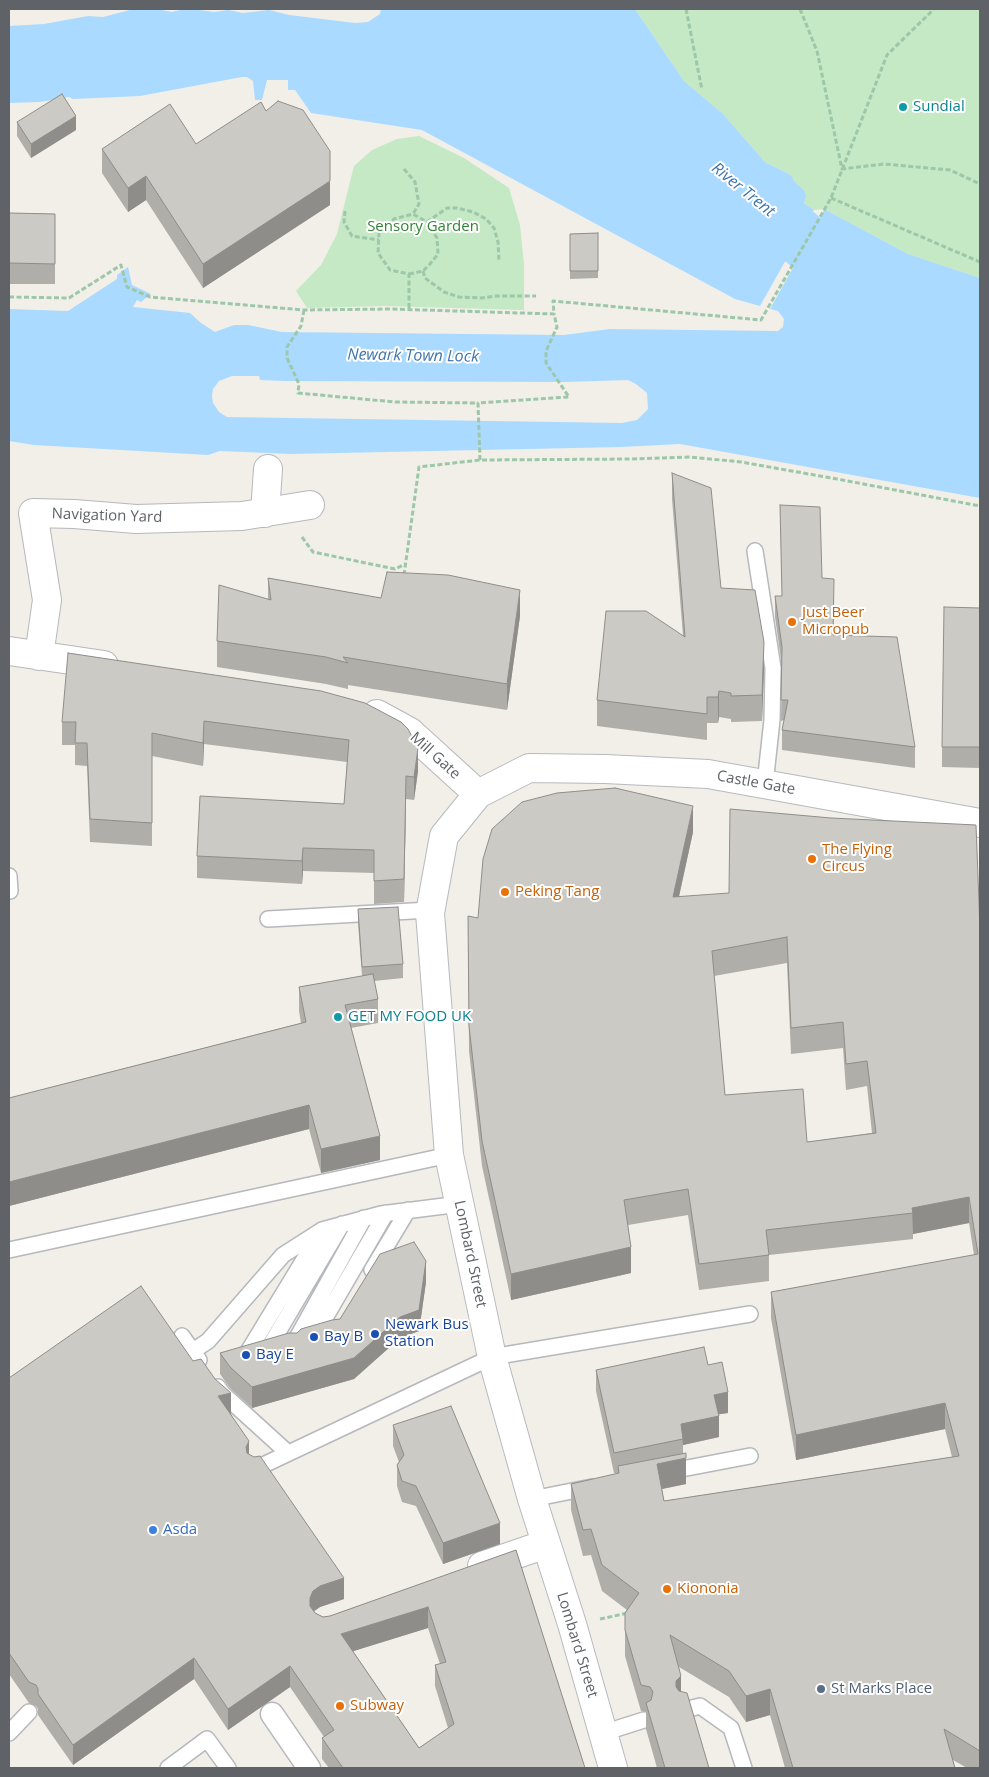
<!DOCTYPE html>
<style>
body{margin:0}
#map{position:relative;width:989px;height:1777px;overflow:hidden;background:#f1efe8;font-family:"Open Sans",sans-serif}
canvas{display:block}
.frame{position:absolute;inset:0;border:10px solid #5f6368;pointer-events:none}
</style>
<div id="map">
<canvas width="989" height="1777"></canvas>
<div class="frame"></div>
</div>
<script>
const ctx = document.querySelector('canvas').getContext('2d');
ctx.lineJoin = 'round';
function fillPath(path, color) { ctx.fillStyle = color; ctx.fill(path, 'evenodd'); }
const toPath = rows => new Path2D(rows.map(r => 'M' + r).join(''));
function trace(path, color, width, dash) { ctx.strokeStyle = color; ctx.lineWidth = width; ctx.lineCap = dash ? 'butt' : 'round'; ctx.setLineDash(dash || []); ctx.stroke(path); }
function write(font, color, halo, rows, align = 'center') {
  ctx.font = font + ' "Open Sans",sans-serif'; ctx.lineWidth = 4; ctx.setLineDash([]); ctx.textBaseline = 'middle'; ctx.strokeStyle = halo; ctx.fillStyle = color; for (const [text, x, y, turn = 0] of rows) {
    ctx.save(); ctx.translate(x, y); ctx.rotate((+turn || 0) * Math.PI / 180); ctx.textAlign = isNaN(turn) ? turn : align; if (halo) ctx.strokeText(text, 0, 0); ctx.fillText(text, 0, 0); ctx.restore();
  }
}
fillPath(toPath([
 [635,9,980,9,980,278,908,254,824,209,814,210,804,203,804,190,795,182,791,175,765,162,723,114,684,81],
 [419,136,464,158,509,188,520,225,524,265,524,310,384,306,307,308,296,291,321,265,337,234,354,166,372,150,397,139]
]), '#c5e8c5');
fillPath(toPath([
 [381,9,635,9,684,81,723,114,765,162,791,175,795,182,804,190,806,196,804,203,814,210,760,306,735,299,422,130,311,113,295,90,288,90,288,80,267,80,262,100,255,100,253,81,247,77,242,77,140,96,73,99,69,97,40,102,9,103,9,26,44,24,88,16,103,17,130,10,162,10,172,12,180,10,199,10,214,12,228,10,243,13,269,10,289,15,355,23,368,22,380,14],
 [824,209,908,254,980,278,980,498,680,444,621,447,291,454,220,451,208,455,34,445,9,441,9,309,68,311,117,279,117,275,128,267,132,285,151,294,141,302,137,300,133,307,190,313,201,323,215,332,234,325,248,325,282,332,564,335,610,329,778,331,783,327,784,319,778,311,770,309,822,216],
 [232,376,259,376,260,380,285,381,565,382,628,380,636,384,647,393,648,409,637,420,622,423,227,417,219,412,213,403,212,396,213,389,219,381]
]), '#aadaff');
trace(toPath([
 [740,187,867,293]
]), '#aadaff', 56);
const service = toPath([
 [755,551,773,668,772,720,765,784],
 [9,876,10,891],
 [268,919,430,910],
 [9,1250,449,1155],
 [372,1270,408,1210],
 [182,1336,199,1360],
 [314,1337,386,1213],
 [293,1345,364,1218],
 [268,1349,342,1224],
 [193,1351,208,1341,283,1255,322,1230,381,1214,460,1204],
 [246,1355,319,1235],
 [218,1387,223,1394,288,1453],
 [255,1469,492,1357,750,1314],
 [666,1472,750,1456],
 [532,1499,592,1487],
 [685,1710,700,1706,731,1728,744,1768],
 [9,1733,29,1712],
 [603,1733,644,1720],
 [168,1768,207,1739,228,1768]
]);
const pedestrian = toPath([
 [272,1714,309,1768]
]);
const minor = toPath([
 [265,513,268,469],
 [9,651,104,665],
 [39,656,47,600,33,513,74,514,136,519,242,516,310,505],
 [377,714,410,732,478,794],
 [482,1566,546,1544]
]);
const secondary = toPath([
 [613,1768,572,1624,532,1499,492,1357,449,1155,430,913,444,836,478,794,529,768,605,769,708,774,980,823]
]);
trace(service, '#b5b8bc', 18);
trace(pedestrian, '#b5b8bc', 25);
trace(minor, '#b5b8bc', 30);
trace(secondary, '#b6babf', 30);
trace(toPath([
 [686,9,702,90],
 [800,9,817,51,842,169,884,164,950,170,980,184],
 [404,169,415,182,419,204,413,214],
 [831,198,980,262],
 [345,211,344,222,352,236,379,240],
 [427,222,447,208,457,208,473,212,486,219,494,228,498,242,499,261],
 [423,271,425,278,444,292,459,297,481,298,497,296,536,296],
 [409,274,423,271,430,264,438,254,437,238,427,222,413,214,394,219,379,233,378,253,390,270,409,274,409,309],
 [9,297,69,298,121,265,127,287,150,297,304,310,391,309,554,314,553,301,761,320,831,198,887,55,934,9],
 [304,310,301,326,287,347,287,358,299,384,298,393,395,402,478,403],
 [480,460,478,403,569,397,546,363,546,351,557,327,554,314],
 [302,537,313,552,395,569,405,564],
 [404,575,419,467,480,460,630,459,690,457,741,462,837,479,980,506],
 [600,1619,628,1613]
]), '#9cc7a9', 3, [5, 2.5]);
trace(service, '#fff', 15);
trace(pedestrian, '#fff', 22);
trace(minor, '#fff', 28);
trace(secondary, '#fff', 28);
fillPath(toPath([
 [17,122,76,130,31,158,17,136],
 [196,144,330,205,203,288,146,200,128,212,102,173,102,149],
 [9,213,55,214,55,284,9,284],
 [598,233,598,278,570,279,570,234],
 [672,473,721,588,764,669,762,721,731,722,731,719,719,717,718,723,707,723,707,740,597,726,597,700,683,636,672,499],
 [780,505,834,600,833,635,915,747,915,768,782,750,782,730,784,720,781,721,782,666,775,617,775,596,782,596],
 [268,578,381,598,520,616,507,710,348,685,348,689,326,684,217,667,217,641,268,599],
 [980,608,980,768,942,767,942,747],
 [321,691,418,771,414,800,406,799,404,902,374,904,374,873,303,871,302,884,197,878,197,856,344,804,347,762,204,744,203,766,152,756,152,846,90,842,87,766,75,765,75,745,62,745,62,722],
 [693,832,679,897,980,929,980,1768,967,1768,953,1760,955,1768,785,1768,770,1715,746,1722,729,1697,679,1667,681,1692,709,1768,657,1768,646,1729,646,1712,641,1711,625,1656,625,1613,627,1610,602,1591,591,1555,583,1556,571,1510,571,1484,618,1474,618,1473,614,1473,596,1391,596,1370,708,1365,728,1413,719,1414,719,1437,683,1445,683,1453,686,1484,662,1489,664,1501,952,1457,945,1429,796,1460,771,1318,771,1292,974,1255,969,1223,913,1234,913,1239,769,1255,769,1281,699,1290,688,1215,628,1225,631,1273,511,1300,482,1166,469,1051,468,916,478,918],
 [787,963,791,1054,843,1048,846,1090,867,1086,872,1133,807,1142,725,1095,714,976],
 [358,909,403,964,403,978,374,981,378,999,378,1023,351,1028,380,1160,321,1173,309,1129,9,1206,9,1098,301,1023,299,1011,299,987,362,976,358,923],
 [426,1282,419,1331,400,1338,354,1379,252,1408,230,1388,220,1374,220,1353,297,1333,340,1319],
 [9,1378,231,1414,249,1454,344,1599,320,1607,314,1611,315,1613,323,1617,330,1616,516,1550,585,1768,329,1768,322,1759,322,1738,324,1737,290,1687,228,1730,194,1679,73,1765,38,1715,38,1709,36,1706,29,1703,9,1674],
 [428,1628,440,1664,435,1665,435,1686,448,1728,419,1748,353,1651],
 [393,1425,500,1544,443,1564,416,1506,402,1502,397,1486,397,1465,399,1462,393,1446]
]), '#afaea9');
fillPath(toPath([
 [76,116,76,130,31,158,31,144],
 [146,176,146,200,128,212,128,188],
 [330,181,330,205,203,288,203,264],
 [520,590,520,616,507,710,507,684],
 [764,642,764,669,762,721,762,695],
 [719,691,719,717,718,723,718,697],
 [204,721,204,744,203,766,203,743],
 [418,748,418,771,414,800,414,777],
 [406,776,406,799,404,902,404,879],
 [693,806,693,832,673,923,673,897],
 [303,848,303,871,302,884,302,861],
 [309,1105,309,1129,9,1206,9,1182],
 [380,1136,380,1160,321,1173,321,1149],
 [969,1197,969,1223,913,1234,912,1208],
 [631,1247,631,1273,511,1300,511,1274],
 [426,1261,426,1282,419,1331,400,1338,354,1379,252,1408,252,1387],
 [728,1392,728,1413,714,1415,714,1395],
 [231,1393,231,1414,218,1417,218,1396],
 [945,1403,945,1429,796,1460,796,1435],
 [719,1416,719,1437,683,1445,681,1424],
 [249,1441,249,1462,246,1447],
 [686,1458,686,1484,657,1490,657,1464],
 [500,1523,500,1544,443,1564,443,1543],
 [344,1578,344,1599,320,1607,313,1612,310,1619,310,1598,313,1591,320,1586],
 [428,1607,428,1628,341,1655,341,1634],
 [194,1658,194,1679,73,1765,73,1745],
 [290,1666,290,1687,228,1730,228,1709],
 [681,1676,681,1702,676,1707,676,1681],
 [770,1689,770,1715,746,1722,746,1696]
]), '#8f8d8a');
const building = toPath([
 [62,94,76,116,31,144,17,122,62,94],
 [278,101,303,110,330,151,330,181,203,264,146,176,128,188,102,149,170,104,196,144,261,102,266,111,278,101],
 [9,213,55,214,55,264,9,263,9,213],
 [598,233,598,271,570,271,570,234,598,233],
 [672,473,711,488,721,588,755,590,764,642,762,695,731,696,731,693,719,691,718,697,707,697,707,714,597,700,606,611,646,611,685,637,672,473],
 [780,505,820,507,822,578,834,579,833,635,897,637,915,747,782,730,788,700,781,700,782,647,775,596,782,596,780,505],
 [387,572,448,575,520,590,507,684,343,657,348,663,326,657,217,641,219,585,271,600,268,578,381,598,387,572],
 [944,607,980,608,980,747,942,747,944,607],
 [68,653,321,691,365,703,401,722,408,729,418,748,414,777,406,776,404,879,374,881,374,850,303,848,302,861,197,856,200,796,344,804,349,740,204,721,203,743,152,733,152,823,90,819,87,743,75,743,76,722,62,722,68,653],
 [615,788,693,806,673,897,729,893,730,809,831,818,976,825,980,929,980,1751,944,1729,955,1768,793,1768,770,1689,746,1696,729,1671,670,1635,681,1676,676,1681,676,1687,679,1691,687,1693,709,1768,665,1768,646,1703,651,1700,653,1692,650,1687,641,1685,625,1630,625,1613,639,1593,602,1565,591,1529,583,1530,571,1484,619,1473,618,1466,686,1453,686,1458,657,1464,664,1501,959,1456,945,1403,796,1435,771,1292,978,1254,969,1197,912,1208,913,1213,766,1230,769,1255,699,1264,688,1189,624,1200,631,1247,511,1274,482,1141,469,1026,468,916,478,918,483,859,492,829,522,802,557,793,615,788],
 [787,937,791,1028,843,1022,846,1064,867,1061,876,1133,807,1142,803,1089,725,1095,712,951,787,937],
 [398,907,403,964,362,967,358,909,398,907],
 [373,974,378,999,345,1005,380,1136,321,1149,309,1105,9,1182,9,1098,306,1022,299,987,373,974],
 [414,1242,426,1261,419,1310,400,1317,354,1358,252,1387,230,1367,220,1353,289,1333,297,1333,301,1329,332,1320,340,1319,380,1254,414,1242],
 [141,1286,193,1361,201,1359,215,1379,231,1393,218,1396,249,1441,246,1447,247,1453,254,1457,260,1456,344,1578,320,1586,313,1591,310,1598,310,1606,315,1613,323,1617,330,1616,516,1550,585,1768,343,1768,322,1738,334,1730,290,1666,228,1709,194,1658,73,1745,38,1694,38,1689,36,1685,29,1682,9,1653,9,1378,141,1286],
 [428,1607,446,1662,435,1665,454,1724,419,1748,341,1634,428,1607],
 [704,1347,708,1365,722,1362,728,1392,714,1395,719,1416,681,1424,683,1439,614,1453,596,1370,704,1347],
 [451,1406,500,1523,443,1543,416,1486,402,1481,397,1465,404,1455,393,1425,451,1406]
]);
fillPath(building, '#cccac5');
trace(building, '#8f8d8a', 1);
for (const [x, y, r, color] of [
 [903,107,5,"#0f9aa8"],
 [792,622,5,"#e8710a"],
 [812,859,5,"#e8710a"],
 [505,892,5,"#e8710a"],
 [338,1017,5,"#0f9aa8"],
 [375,1334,5,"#1a4fb4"],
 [314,1337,5,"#1a4fb4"],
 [246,1355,5,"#1a4fb4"],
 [153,1530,5,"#3f7fe0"],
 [667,1589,5,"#e8710a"],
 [821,1689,5,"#5c6f8a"],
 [340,1706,5,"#e8710a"]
]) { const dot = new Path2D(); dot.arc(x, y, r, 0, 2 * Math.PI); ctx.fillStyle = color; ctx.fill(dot); trace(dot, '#fff', 2); }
write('15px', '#0d838f', '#fff', [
 ["Sundial",913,107],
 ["GET MY FOOD UK",348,1017]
], 'left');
write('15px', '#348238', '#fff', [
 ["Sensory Garden",423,227]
]);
write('15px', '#5f6368', '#fff', [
 ["Navigation Yard",107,516,2],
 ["Mill Gate",435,756,42],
 ["Castle Gate",756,783,10],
 ["Lombard Street",470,1254,78],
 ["Lombard Street",577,1645,73]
]);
write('15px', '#c56008', '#fff', [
 ["Just Beer",802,613],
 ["Micropub",802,630],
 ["The Flying",822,850],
 ["Circus",822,867],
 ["Peking Tang",515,892],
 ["Kiononia",677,1589],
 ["Subway",350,1706]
], 'left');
write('15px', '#164399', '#fff', [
 ["Newark Bus",385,1325],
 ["Station",385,1342],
 ["Bay B",324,1337],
 ["Bay E",256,1355]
], 'left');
write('15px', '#366cbe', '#fff', [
 ["Asda",163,1530]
], 'left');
write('15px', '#4e5e75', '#fff', [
 ["St Marks Place",831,1689]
], 'left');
write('italic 16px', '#4174aa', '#fff', [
 ["River Trent",743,190,39],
 ["Newark Town Lock",413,356,1]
]);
</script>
